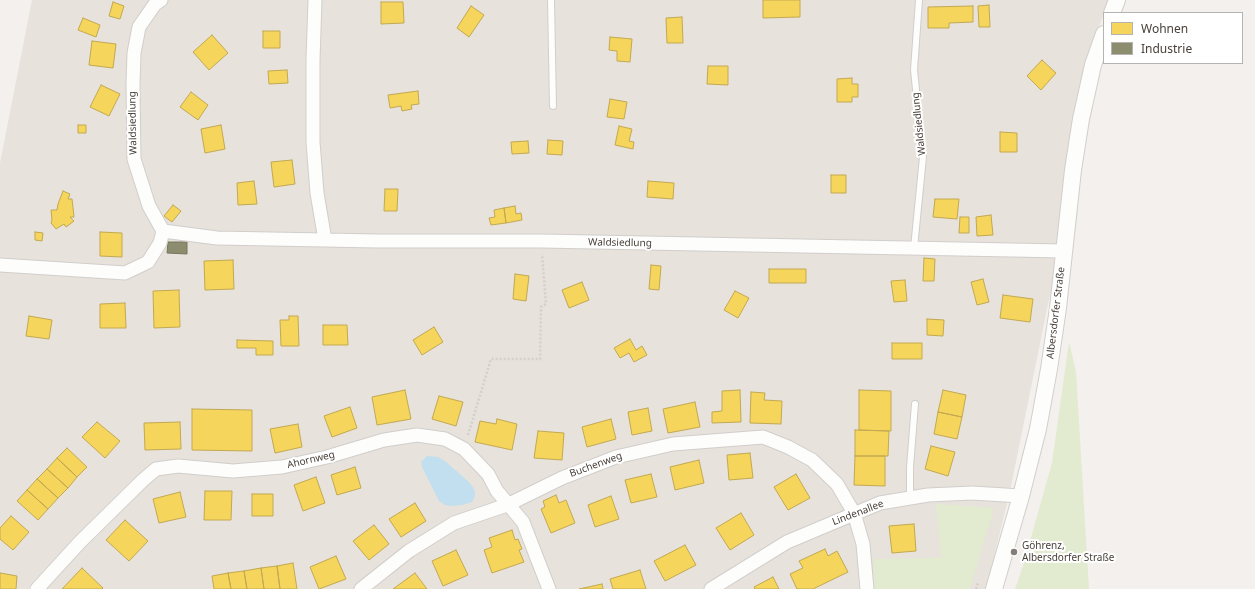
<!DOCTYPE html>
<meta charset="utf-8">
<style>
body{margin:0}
#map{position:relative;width:1255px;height:589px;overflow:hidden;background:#f3f0ed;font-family:"Noto Sans",sans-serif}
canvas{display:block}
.legend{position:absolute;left:1103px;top:12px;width:140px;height:52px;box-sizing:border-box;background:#fff;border:1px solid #b6b3b0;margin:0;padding:5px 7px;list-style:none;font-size:12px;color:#494139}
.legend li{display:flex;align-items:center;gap:8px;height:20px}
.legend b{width:20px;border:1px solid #b6b3b0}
</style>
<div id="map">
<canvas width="1255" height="589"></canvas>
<ul class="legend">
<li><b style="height:11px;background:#f6d55c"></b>Wohnen</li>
<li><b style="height:11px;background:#8c8c6e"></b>Industrie</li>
</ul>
</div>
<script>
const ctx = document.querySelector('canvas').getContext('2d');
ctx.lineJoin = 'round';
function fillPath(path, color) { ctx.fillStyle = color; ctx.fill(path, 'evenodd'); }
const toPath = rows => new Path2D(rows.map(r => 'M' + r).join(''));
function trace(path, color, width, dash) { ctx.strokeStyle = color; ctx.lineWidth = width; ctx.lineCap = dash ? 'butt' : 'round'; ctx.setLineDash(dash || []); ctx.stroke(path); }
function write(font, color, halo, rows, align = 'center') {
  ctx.font = font + ' "Noto Sans",sans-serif'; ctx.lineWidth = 4; ctx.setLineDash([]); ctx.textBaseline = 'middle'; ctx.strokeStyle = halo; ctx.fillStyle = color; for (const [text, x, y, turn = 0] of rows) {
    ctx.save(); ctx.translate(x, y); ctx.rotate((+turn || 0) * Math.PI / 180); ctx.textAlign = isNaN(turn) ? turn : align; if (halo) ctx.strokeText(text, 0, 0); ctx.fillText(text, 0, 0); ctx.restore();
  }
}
fillPath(toPath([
 [32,0,1109,0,1087,59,1072,122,1057,260,1010,491,990,573,985,589,0,589,0,163]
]), '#e7e2db');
fillPath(toPath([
 [1069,342,1076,372,1089,589,1015,589,1023,566,1052,463],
 [936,504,994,508,970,589,874,589,874,559,941,558]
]), '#e2ebcf');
fillPath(toPath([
 [427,456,438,457,445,461,470,483,475,491,475,496,472,502,462,505,452,506,445,505,439,501,422,467,421,462]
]), '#c1dfee');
const homes = toPath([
 [763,0,800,0,800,17,763,18,763,0],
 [113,2,124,6,120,19,109,16,113,2],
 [381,2,403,2,404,23,381,24,381,2],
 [989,5,990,27,979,27,978,6,989,5],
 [471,6,484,15,469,37,457,28,471,6],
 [973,6,973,22,949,23,949,28,928,28,928,7,973,6],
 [682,17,683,43,667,43,666,18,682,17],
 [83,18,100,25,96,37,78,30,83,18],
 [263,31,280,31,280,48,263,48,263,31],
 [212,35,228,53,209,70,193,52,212,35],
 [610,37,632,39,630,62,617,61,617,51,609,50,610,37],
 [92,41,116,44,113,68,89,65,92,41],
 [1042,60,1056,73,1041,90,1027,76,1042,60],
 [708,66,728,66,728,85,707,84,708,66],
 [287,70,288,83,269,84,268,71,287,70],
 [852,78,852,84,858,84,858,97,852,97,852,102,837,102,837,79,852,78],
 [101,85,120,94,109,116,90,107,101,85],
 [418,91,419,104,411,105,412,109,402,111,401,106,390,108,388,95,418,91],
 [191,92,208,105,198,120,180,107,191,92],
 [610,99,627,102,624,119,607,117,610,99],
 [78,125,86,125,86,133,78,133,78,125],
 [221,125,225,149,205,153,201,129,221,125],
 [619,126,632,129,629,141,634,142,633,149,615,145,619,126],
 [1000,132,1017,133,1017,152,1000,152,1000,132],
 [548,140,563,141,562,155,547,154,548,140],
 [528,141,529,153,512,154,511,142,528,141],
 [292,160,295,184,274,187,271,162,292,160],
 [831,175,846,175,846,193,831,193,831,175],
 [254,181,257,204,238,205,237,183,254,181],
 [648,181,674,183,673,199,647,197,648,181],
 [385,189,398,189,397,211,384,211,385,189],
 [63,191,70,194,68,199,72,199,74,217,70,217,74,221,66,227,64,224,56,229,51,223,52,220,51,210,57,210,58,204,63,191],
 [935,199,959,199,957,219,933,217,935,199],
 [173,205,181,211,172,222,164,216,173,205],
 [515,206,516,214,521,213,522,220,506,223,504,208,515,206],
 [504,208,506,223,491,225,489,218,495,217,494,210,504,208],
 [991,215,993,235,977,236,976,217,991,215],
 [960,217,969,217,969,233,959,233,960,217],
 [35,232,43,233,42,241,35,240,35,232],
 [100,232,122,233,122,257,100,256,100,232],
 [924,258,935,259,934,281,923,281,924,258],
 [233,260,234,289,205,290,204,261,233,260],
 [651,265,661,266,659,290,649,289,651,265],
 [769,269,806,269,806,283,769,283,769,269],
 [515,274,529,276,526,301,513,299,515,274],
 [983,279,989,302,977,305,971,282,983,279],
 [905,280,907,301,894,302,891,281,905,280],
 [582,282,589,300,569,308,562,290,582,282],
 [179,290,180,327,154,328,153,291,179,290],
 [735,291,749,298,738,318,724,310,735,291],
 [1003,295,1033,299,1030,322,1000,318,1003,295],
 [125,303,126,328,100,328,100,304,125,303],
 [29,316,52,320,49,339,26,336,29,316],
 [289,316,298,316,299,346,281,346,280,320,289,320,289,316],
 [927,319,944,320,943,336,927,335,927,319],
 [323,325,347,325,348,345,323,345,323,325],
 [434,327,443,342,422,355,413,340,434,327],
 [630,339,636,350,642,346,647,355,634,362,629,353,620,358,614,348,630,339],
 [237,340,273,341,273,355,256,355,256,348,237,348,237,340],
 [892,343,922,343,922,359,892,359,892,343],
 [405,390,411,419,377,425,372,397,405,390],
 [740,390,741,422,712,423,712,412,722,411,722,391,740,390],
 [859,390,891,391,891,431,859,430,859,390],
 [943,390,966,395,962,417,938,412,943,390],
 [751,392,765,393,764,400,782,401,781,424,750,423,751,392],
 [439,396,463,402,456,426,432,419,439,396],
 [695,402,700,427,668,433,663,409,695,402],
 [350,407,357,428,332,437,324,416,350,407],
 [648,408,652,431,632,435,628,412,648,408],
 [192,409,252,410,252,451,192,450,192,409],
 [938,412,962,417,957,439,934,434,938,412],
 [497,419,517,424,512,450,475,442,480,421,496,424,497,419],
 [611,419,616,439,587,447,582,427,611,419],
 [97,422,120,441,105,458,82,437,97,422],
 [180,422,181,449,145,450,144,423,180,422],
 [298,424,302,447,275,453,270,429,298,424],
 [855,430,889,431,888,456,855,456,855,430],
 [538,431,564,433,562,460,534,458,538,431],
 [931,446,955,452,948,476,925,469,931,446],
 [67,448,87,467,77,477,57,458,67,448],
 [750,453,753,478,729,480,727,455,750,453],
 [855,456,885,456,885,486,854,485,855,456],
 [57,458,77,477,68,488,47,469,57,458],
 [699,460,704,483,675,490,670,467,699,460],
 [355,467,361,488,337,495,331,475,355,467],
 [47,469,68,488,58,498,37,479,47,469],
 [651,474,657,497,631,503,625,480,651,474],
 [796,474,810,498,788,510,774,487,796,474],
 [316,477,325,503,303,511,294,485,316,477],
 [37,479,58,498,48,509,27,490,37,479],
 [27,490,48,509,38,520,17,501,27,490],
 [205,491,232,491,231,520,204,520,205,491],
 [180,492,186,517,159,523,153,499,180,492],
 [252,494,273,494,273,516,252,516,252,494],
 [556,495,559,503,566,500,575,523,551,533,541,509,545,507,543,501,556,495],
 [611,496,619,519,595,527,588,505,611,496],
 [415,503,426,521,401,537,389,519,415,503],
 [741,513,754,535,730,550,716,528,741,513],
 [11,516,29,532,13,550,0,539,0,528,11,516],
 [125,520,148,541,129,561,106,540,125,520],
 [914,524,916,551,892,553,889,526,914,524],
 [374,525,389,544,369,560,353,541,374,525],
 [512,530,515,540,518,539,522,549,519,550,524,562,492,573,484,550,492,547,489,538,512,530],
 [685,545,696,565,665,581,654,561,685,545],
 [825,549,828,556,837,551,848,572,813,589,797,589,790,574,803,568,799,561,825,549],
 [456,550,468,575,443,586,432,561,456,550],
 [336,556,346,579,319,589,310,567,336,556],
 [293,563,297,589,280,589,277,566,293,563],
 [277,566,280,589,264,589,261,568,277,566],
 [82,568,103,588,102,589,62,589,82,568],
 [261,568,264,589,247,589,244,571,261,568],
 [640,570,646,589,613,589,610,579,640,570],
 [244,571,247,589,231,589,228,573,244,571],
 [0,573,17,576,16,589,0,589,0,573],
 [228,573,231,589,214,589,212,576,228,573],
 [415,573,427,589,393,589,415,573],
 [773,577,779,589,755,589,754,587,773,577],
 [602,584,603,589,579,589,602,584]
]);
fillPath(homes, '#f6d55c');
trace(homes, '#c2a952', 1);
const industry = toPath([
 [168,242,187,242,187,254,167,253,168,242]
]);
fillPath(industry, '#8c8c6e');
trace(industry, '#78765e', 1);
const service = toPath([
 [551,0,553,106],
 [914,248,923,157,914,70,919,0],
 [910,498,910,467,915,404]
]);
const minor = toPath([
 [161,0,155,4,139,27,134,53,133,85,134,159,149,206,163,231],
 [315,0,313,60,313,142,317,193,325,240],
 [163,231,217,238,378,241,541,241,1064,251],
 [0,265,125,273,148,262,160,243,163,231],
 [37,589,80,542,142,481,156,469,178,466,233,471,282,467,327,457,384,440,417,435,445,439,464,449,488,474,497,491,523,522,549,589],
 [361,589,409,551,454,523,507,505,562,478,616,457,673,444,763,437,788,447,812,460,837,484,854,513,863,544,867,589],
 [711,589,787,542,880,503,928,495,972,493,1021,496]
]);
const tertiary = toPath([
 [1112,13,1117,0],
 [994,589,1021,496,1038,429,1049,369,1058,308,1073,170,1081,119,1093,65,1104,34]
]);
trace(service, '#d1cecb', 8);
trace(minor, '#d1cecb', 15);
trace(tertiary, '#d1cecb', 18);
trace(toPath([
 [468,435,491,359,540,359,541,307,546,304,542,254],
 [976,589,978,583]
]), '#d3d0cb', 2.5, [2, 2]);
trace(service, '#fdfdfc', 6);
trace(minor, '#fdfdfc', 13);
trace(tertiary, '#fdfdfc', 16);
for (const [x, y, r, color] of [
 [1014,552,4,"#847e78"]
]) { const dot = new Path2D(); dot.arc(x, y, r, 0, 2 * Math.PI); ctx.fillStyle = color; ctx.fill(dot); trace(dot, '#fff', 1.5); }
write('10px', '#494139', '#fff', [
 ["Waldsiedlung",133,123,-91],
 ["Waldsiedlung",919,124,-96],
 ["Waldsiedlung",620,243,1],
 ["Albersdorfer Straße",1056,313,-83],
 ["Ahornweg",311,460,-13],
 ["Buchenweg",596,465,-20],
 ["Lindenallee",858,513,-21]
]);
write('10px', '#494139', '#fff', [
 ["Göhrenz,",1022,546],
 ["Albersdorfer Straße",1022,558]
], 'left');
</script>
